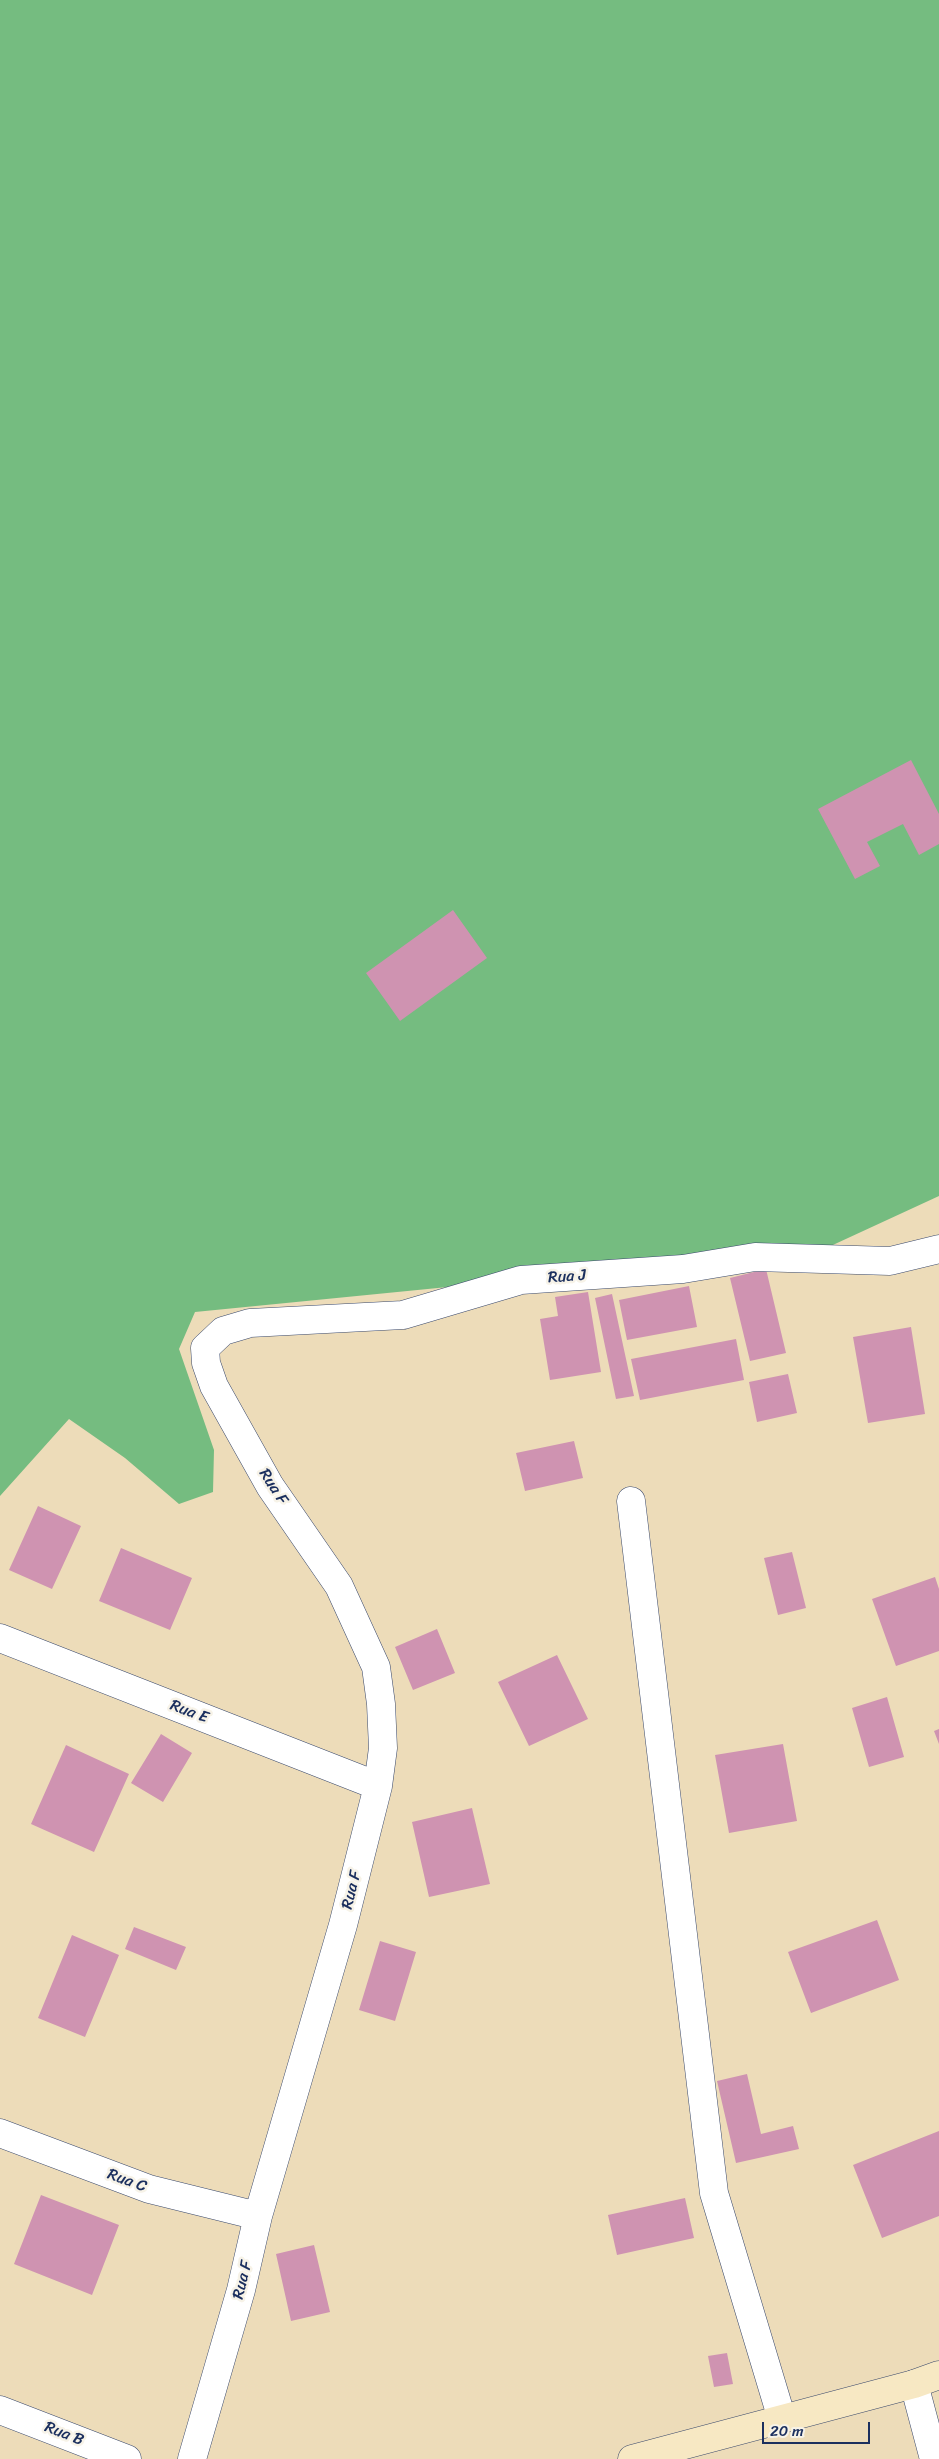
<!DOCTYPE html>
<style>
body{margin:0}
#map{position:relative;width:939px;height:2459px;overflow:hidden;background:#eddcb9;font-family:Sriracha,sans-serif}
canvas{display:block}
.scale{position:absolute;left:762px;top:2422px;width:108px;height:22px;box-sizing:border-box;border:2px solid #1b2f5e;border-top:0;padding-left:6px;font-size:15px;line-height:18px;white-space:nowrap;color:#1b2f5e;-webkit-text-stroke:4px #f7f3e8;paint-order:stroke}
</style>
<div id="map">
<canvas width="939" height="2459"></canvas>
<div class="scale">20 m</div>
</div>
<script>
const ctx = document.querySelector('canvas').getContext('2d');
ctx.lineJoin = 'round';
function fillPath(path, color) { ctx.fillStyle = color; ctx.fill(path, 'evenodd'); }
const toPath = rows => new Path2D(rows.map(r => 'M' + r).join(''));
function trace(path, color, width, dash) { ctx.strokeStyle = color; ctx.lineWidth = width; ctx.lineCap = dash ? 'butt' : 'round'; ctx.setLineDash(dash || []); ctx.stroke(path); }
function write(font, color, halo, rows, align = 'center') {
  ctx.font = font + ' Sriracha,sans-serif'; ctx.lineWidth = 5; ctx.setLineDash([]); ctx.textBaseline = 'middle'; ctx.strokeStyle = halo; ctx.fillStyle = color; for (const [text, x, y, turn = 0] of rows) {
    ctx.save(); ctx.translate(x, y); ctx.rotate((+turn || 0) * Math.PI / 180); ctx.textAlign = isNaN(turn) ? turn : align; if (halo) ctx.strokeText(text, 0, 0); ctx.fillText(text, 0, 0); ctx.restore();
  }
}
fillPath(toPath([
 [0,0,939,0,939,1196,822,1250,195,1312,179,1349,214,1450,213,1492,179,1504,125,1458,69,1419,0,1496]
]), '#75bc80');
fillPath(toPath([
 [911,760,939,814,939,844,919,855,903,824,867,842,880,866,855,879,818,809],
 [453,910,487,958,400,1021,366,973],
 [766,1269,786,1353,750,1361,730,1278],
 [689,1286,697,1327,627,1340,619,1300],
 [588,1292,601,1372,550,1380,540,1319,558,1316,555,1297],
 [612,1294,634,1396,616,1399,595,1298],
 [911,1327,925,1414,868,1423,853,1337],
 [736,1339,744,1380,640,1400,631,1359],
 [788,1374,797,1413,757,1422,749,1382],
 [574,1441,583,1478,525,1491,516,1453],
 [38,1506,81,1526,52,1589,9,1570],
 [121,1548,192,1578,170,1630,99,1601],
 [792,1552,806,1608,778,1615,764,1558],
 [935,1577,939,1589,939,1651,896,1666,872,1599],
 [437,1629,455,1673,413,1690,395,1647],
 [557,1655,588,1719,529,1746,498,1682],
 [887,1697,904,1757,869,1767,852,1708],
 [939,1729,939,1744,934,1731],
 [161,1734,192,1753,163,1802,131,1783],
 [783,1744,797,1821,729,1833,715,1755],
 [66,1745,129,1774,94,1852,31,1824],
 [472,1808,490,1884,429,1897,412,1822],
 [877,1920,899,1980,811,2013,788,1952],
 [134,1927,186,1947,176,1970,125,1949],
 [72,1935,119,1955,85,2037,38,2018],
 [380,1941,416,1952,395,2021,359,2010],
 [747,2074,761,2134,793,2126,799,2149,736,2163,717,2081],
 [939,2131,939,2216,882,2238,853,2165],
 [41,2195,119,2225,92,2295,14,2264],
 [685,2198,694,2238,617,2255,608,2215],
 [314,2245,330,2312,291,2321,276,2254],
 [727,2353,733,2384,714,2387,708,2356]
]), '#cf93b1');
const street = toPath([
 [631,1501,714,2193,782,2419],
 [0,1638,378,1786],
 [0,2133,149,2189,258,2216],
 [914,2384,934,2459],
 [0,2410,127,2459],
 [192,2459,241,2290,258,2216,343,1925,378,1786,383,1748,381,1704,376,1667,339,1586,270,1486,214,1386,206,1363,205,1348,223,1331,250,1323,403,1315,521,1280,683,1269,755,1257,890,1261,939,1249]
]);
const secondary = toPath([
 [632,2459,914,2384,939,2375]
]);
trace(street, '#3a496c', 29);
trace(secondary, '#3a496c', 29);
trace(street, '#fff', 28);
trace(secondary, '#f7e8c3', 28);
write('16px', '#1b2f5e', '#f7f3e8', [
 ["Rua J",567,1277,-4],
 ["Rua F",273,1487,57],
 ["Rua E",189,1712,21],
 ["Rua F",352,1890,-76],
 ["Rua C",127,2181,20],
 ["Rua F",243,2280,-76],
 ["Rua B",64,2434,21]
]);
</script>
